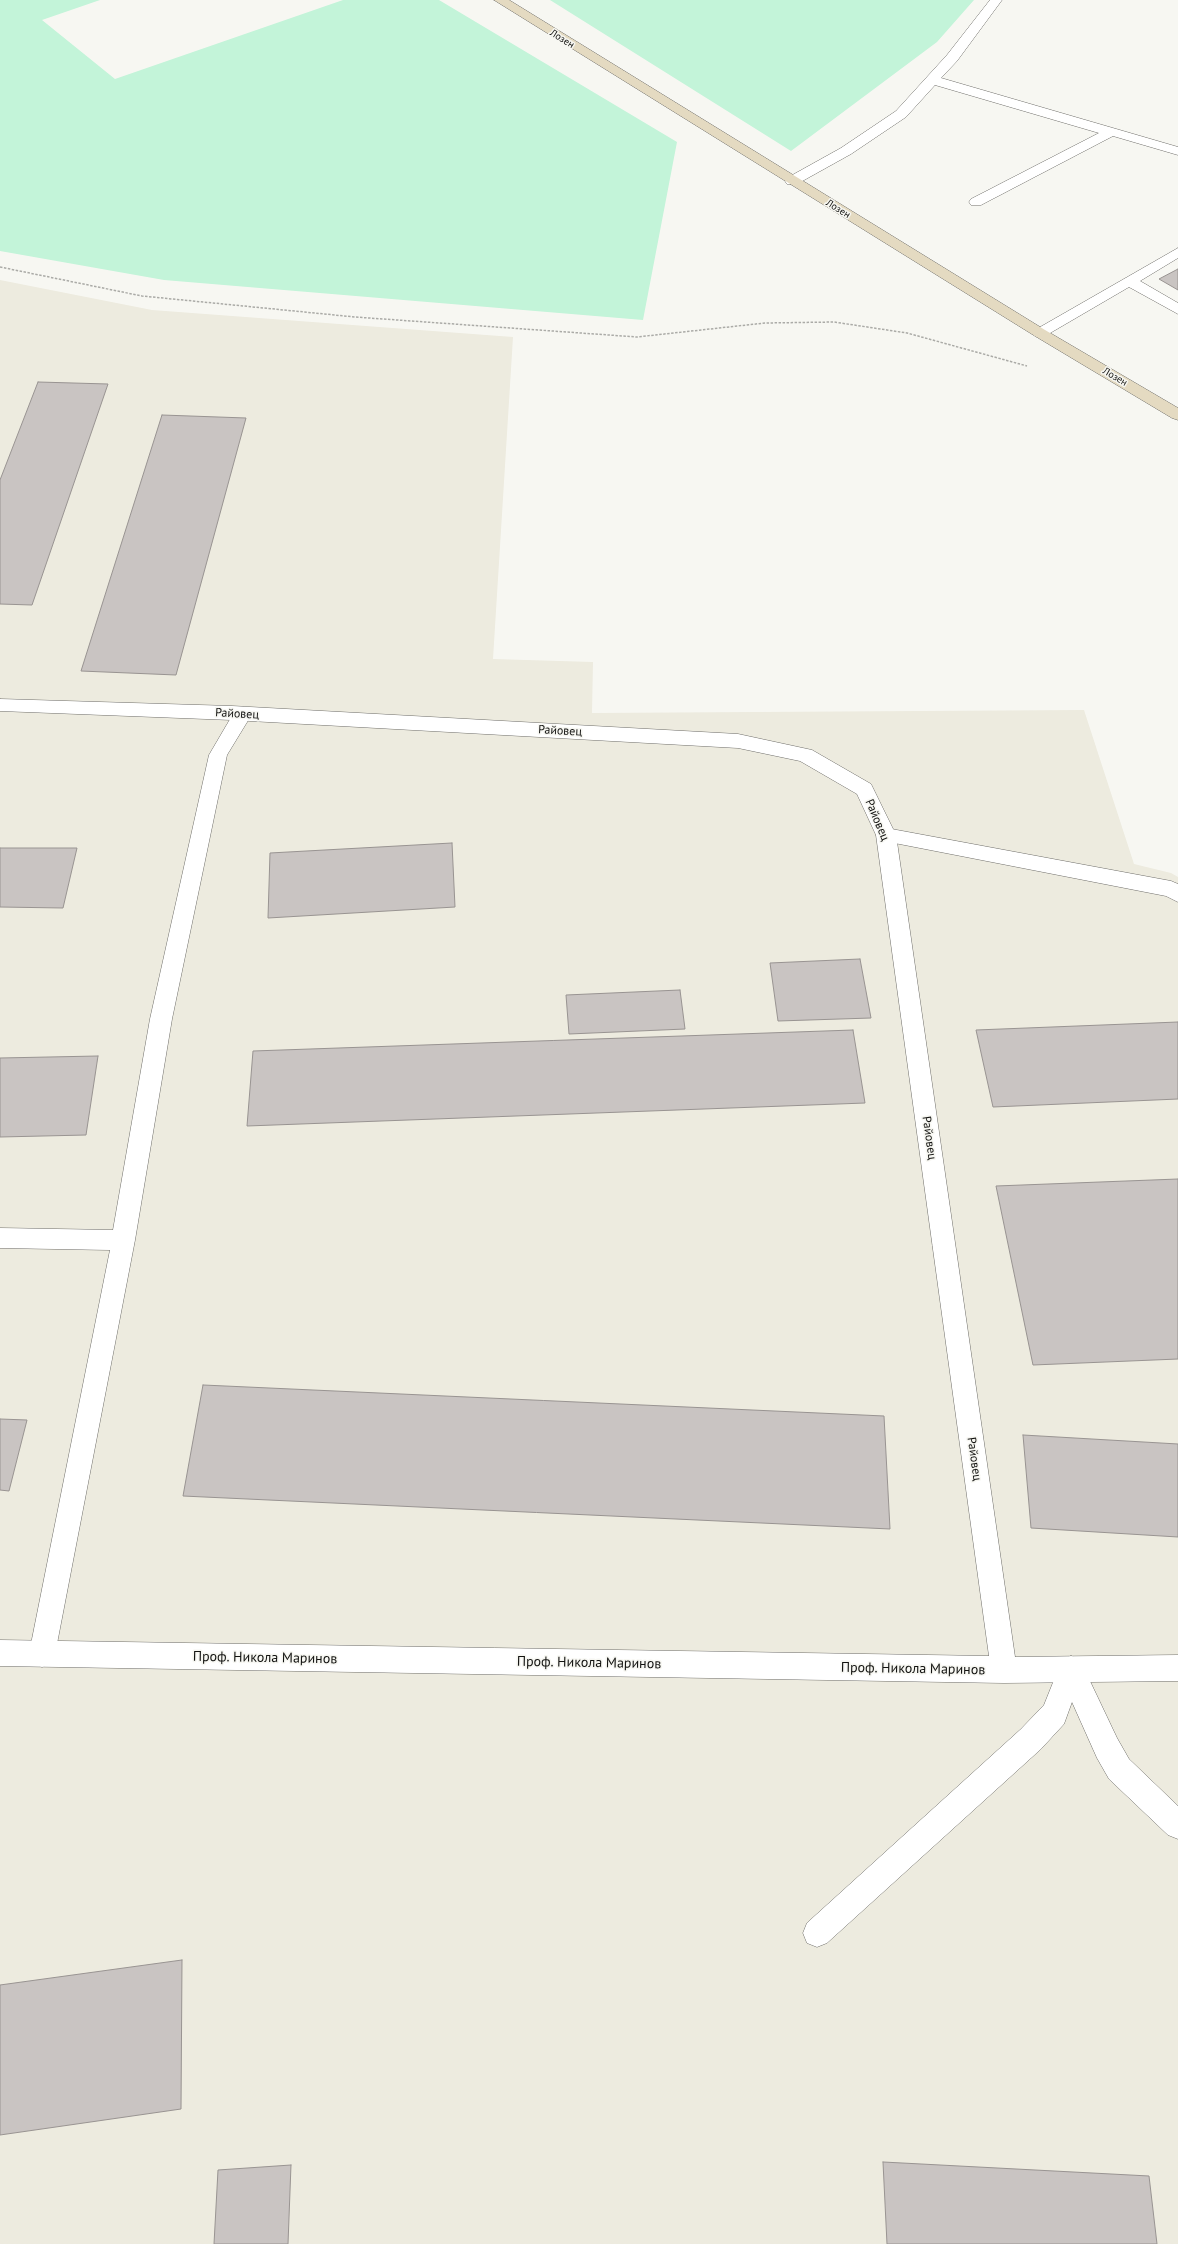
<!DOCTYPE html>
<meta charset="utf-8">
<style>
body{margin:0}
canvas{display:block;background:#f7f7f2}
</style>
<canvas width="1178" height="2244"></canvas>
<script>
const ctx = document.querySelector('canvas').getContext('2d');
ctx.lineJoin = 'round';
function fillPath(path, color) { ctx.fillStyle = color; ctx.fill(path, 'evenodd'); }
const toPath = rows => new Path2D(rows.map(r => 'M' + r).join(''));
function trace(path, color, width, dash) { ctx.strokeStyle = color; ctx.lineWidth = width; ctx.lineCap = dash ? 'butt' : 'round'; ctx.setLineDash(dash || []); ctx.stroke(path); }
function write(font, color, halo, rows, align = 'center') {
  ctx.font = font + ' "PT Sans",sans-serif'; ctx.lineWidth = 3; ctx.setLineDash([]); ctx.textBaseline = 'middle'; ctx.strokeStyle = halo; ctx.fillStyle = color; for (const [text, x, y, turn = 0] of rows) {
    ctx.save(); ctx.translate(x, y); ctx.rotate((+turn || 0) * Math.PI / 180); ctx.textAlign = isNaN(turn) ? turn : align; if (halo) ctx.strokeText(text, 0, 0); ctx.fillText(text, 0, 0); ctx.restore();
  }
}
fillPath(toPath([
 [0,280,152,310,513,337,493,659,593,662,592,713,1084,710,1134,864,1171,873,1178,877,1178,2244,0,2244]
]), '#edebdf');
fillPath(toPath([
 [0,0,100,0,42,20,115,79,343,0,439,0,677,142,643,320,164,280,0,251],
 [550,0,974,0,937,42,791,151]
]), '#c3f4d9');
const building = toPath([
 [1178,269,1178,290,1159,279,1178,269],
 [38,382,108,384,32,605,0,604,0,480,38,382],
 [162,415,246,418,176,675,81,671,162,415],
 [452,843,455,907,268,918,270,853,452,843],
 [0,848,77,848,63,908,0,907,0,848],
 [860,959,871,1018,778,1021,770,963,860,959],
 [680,990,685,1029,569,1034,566,995,680,990],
 [1178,1022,1178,1099,993,1107,976,1030,1178,1022],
 [853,1030,865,1103,247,1126,253,1051,853,1030],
 [98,1056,86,1135,0,1137,0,1058,98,1056],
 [1178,1179,1178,1359,1033,1365,996,1186,1178,1179],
 [203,1385,884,1416,890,1529,183,1496,203,1385],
 [0,1419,27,1420,9,1491,0,1490,0,1419],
 [1023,1435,1178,1444,1178,1537,1031,1528,1023,1435],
 [182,1960,181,2109,0,2135,0,1985,182,1960],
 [883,2162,1149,2176,1157,2244,887,2244,883,2162],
 [291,2165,288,2244,214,2244,218,2170,291,2165]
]);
fillPath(building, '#c9c4c2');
trace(building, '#999492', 1);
const lane = toPath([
 [990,0,1002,0,957,61,941,78,1178,147,1178,155,1113,136,981,205,971,205,969,202,971,199,1099,133,935,85,906,117,851,154,797,184,787,184,785,181,787,178,841,148,896,111,947,55,990,0],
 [1178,248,1178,258,1140,281,1178,303,1178,314,1129,287,1045,336,1040,338,1035,336,1032,333,1035,330,1178,248],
 [243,707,250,709,252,714,227,755,172,1019,135,1240,55,1654,51,1663,42,1667,33,1663,29,1654,110,1250,0,1248,0,1228,113,1230,150,1019,209,755,236,709,243,707],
 [886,828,1171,881,1178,884,1178,902,1166,896,879,840,876,835,879,830,886,828],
 [1071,1656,1080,1660,1117,1738,1129,1759,1178,1806,1178,1839,1168,1835,1109,1779,1097,1758,1072,1702,1064,1724,1041,1749,827,1943,817,1947,807,1943,803,1933,807,1923,1021,1729,1044,1705,1062,1660,1071,1656]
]);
const street = toPath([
 [0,699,232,706,738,734,812,750,871,784,896,835,1015,1657,1178,1655,1178,1681,1004,1683,0,1666,0,1640,989,1656,876,835,857,794,800,761,738,748,232,720,0,711,0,699]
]);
const secondary = toPath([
 [494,0,509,0,1045,330,1178,408,1178,420,1172,418,1035,336,494,0]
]);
trace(lane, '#706f6b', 1);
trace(street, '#706f6b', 1);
trace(secondary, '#706f6b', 1);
trace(toPath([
 [0,267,142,296,355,317,637,337,765,323,834,322,907,333,1027,366]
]), '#ababa7', 1.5, [2.5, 1.5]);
fillPath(lane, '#fff');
fillPath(street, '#fff');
fillPath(secondary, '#e4dac1');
write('10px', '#131311', '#f7f7f2', [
 ["Лозен",562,39,32],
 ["Лозен",838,209,32],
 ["Лозен",1115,377,30]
]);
write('12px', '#131311', '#f7f7f2', [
 ["Райовец",237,714,3],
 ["Райовец",560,731,3],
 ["Райовец",877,820,67],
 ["Райовец",929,1138,82],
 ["Райовец",974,1459,82]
]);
write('14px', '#131311', '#f7f7f2', [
 ["Проф. Никола Маринов",265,1658,1],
 ["Проф. Никола Маринов",589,1663,1],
 ["Проф. Никола Маринов",913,1669,1]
]);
</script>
